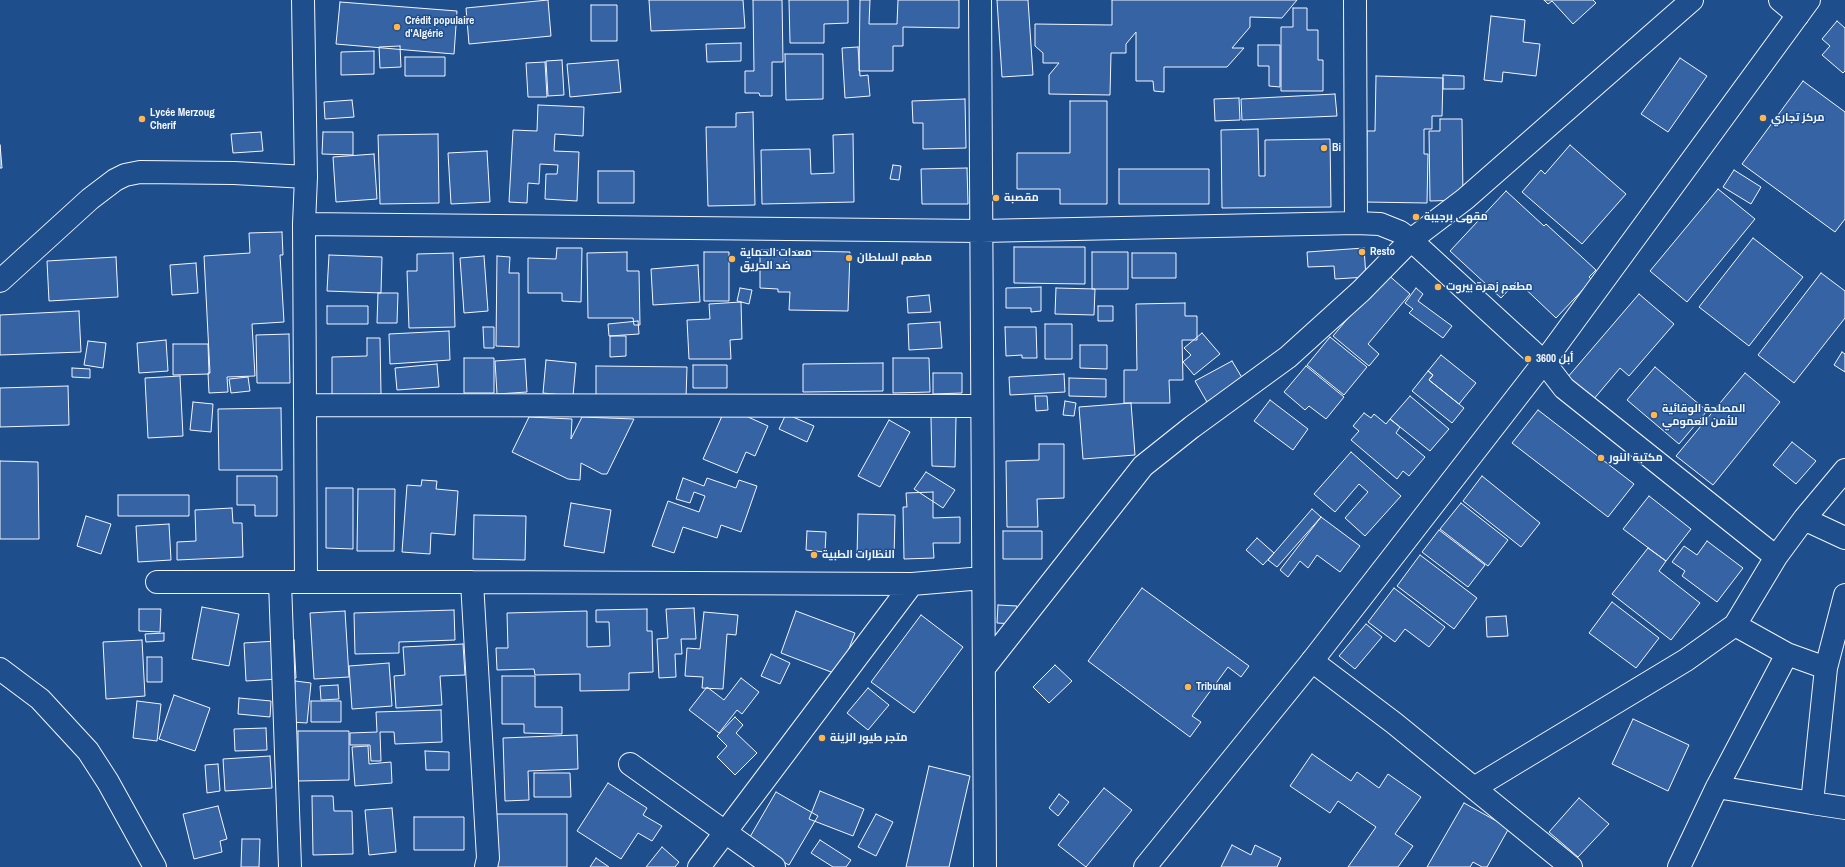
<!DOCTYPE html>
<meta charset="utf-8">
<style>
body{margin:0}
canvas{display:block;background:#1f4e8c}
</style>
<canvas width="1845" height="867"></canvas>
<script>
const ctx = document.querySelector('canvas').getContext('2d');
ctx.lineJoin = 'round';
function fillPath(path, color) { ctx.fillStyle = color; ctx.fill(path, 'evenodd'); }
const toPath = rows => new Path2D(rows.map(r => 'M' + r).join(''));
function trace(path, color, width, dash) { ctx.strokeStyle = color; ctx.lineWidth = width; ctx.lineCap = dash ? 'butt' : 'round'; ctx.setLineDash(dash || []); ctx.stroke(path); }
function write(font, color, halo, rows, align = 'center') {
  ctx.font = font + ' "Archivo Narrow",Cairo,sans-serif'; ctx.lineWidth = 3; ctx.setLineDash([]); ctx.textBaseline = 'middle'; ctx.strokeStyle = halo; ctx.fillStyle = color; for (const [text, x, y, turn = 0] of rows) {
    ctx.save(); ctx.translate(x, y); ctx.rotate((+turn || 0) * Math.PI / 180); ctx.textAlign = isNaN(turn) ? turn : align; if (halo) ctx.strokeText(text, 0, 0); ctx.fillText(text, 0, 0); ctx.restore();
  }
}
const building = toPath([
 [548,0,551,36,469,44,466,8,548,0],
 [649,0,743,0,745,28,651,31,649,0],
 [753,0,782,0,783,62,772,62,772,96,760,96,759,93,745,93,745,71,754,71,753,0],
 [789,0,848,0,848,23,824,24,824,43,790,43,789,0],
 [860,0,870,0,869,24,897,24,898,0,959,0,959,28,903,27,903,46,893,46,893,71,859,71,860,0],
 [997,0,1028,0,1033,75,1002,77,997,0],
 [1112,0,1297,0,1282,18,1250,17,1250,27,1232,48,1244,48,1227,67,1164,67,1164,92,1154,91,1153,81,1136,81,1136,32,1126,44,1126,53,1111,53,1110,95,1049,94,1049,75,1059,63,1043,63,1043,53,1035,46,1035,24,1112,25,1112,0],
 [1544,0,1593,0,1596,3,1573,24,1552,1,1548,4,1544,0],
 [340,2,457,11,454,54,336,44,340,2],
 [591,5,617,5,617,41,591,41,591,5],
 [1293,8,1307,8,1307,30,1318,30,1318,60,1323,60,1323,91,1281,91,1281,27,1293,27,1293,8],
 [1491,16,1525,20,1523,42,1540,44,1536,76,1503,72,1502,82,1484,80,1491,16],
 [1837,21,1845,28,1845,71,1843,73,1822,55,1830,46,1822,39,1837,21],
 [741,43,741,61,707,62,706,44,741,43],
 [1258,45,1280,45,1280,87,1269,86,1269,66,1258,66,1258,45],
 [400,46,401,67,380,68,379,47,400,46],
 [858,47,860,76,868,75,870,96,845,98,842,48,858,47],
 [374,51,374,74,341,75,341,52,374,51],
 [785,54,823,54,823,99,786,100,785,54],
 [405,57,445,57,445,76,405,76,405,57],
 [1680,58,1707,76,1668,132,1641,114,1680,58],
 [562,60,564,95,548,96,546,61,562,60],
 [618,60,621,92,570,97,567,64,618,60],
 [545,62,547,97,528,97,526,63,545,62],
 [1443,75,1464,76,1464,89,1443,89,1443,75],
 [1376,76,1443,78,1442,116,1432,116,1432,129,1424,129,1424,154,1428,154,1427,203,1366,202,1367,131,1375,131,1376,76],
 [1803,81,1845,112,1845,219,1835,232,1742,164,1803,81],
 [1335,94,1337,116,1242,120,1241,99,1335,94],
 [1239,98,1240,120,1215,121,1214,99,1239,98],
 [965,99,966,148,923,149,923,123,913,123,912,101,965,99],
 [352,100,354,117,325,119,324,102,352,100],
 [1070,101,1107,101,1107,204,1060,204,1060,189,1017,189,1017,153,1070,153,1070,101],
 [538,105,584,107,583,136,555,134,554,151,579,152,577,201,545,199,546,174,557,174,558,165,540,164,539,184,528,183,527,203,509,202,513,130,537,131,538,105],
 [753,112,755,205,708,206,706,127,736,127,736,113,753,112],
 [1440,119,1462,119,1463,200,1430,201,1429,131,1440,131,1440,119],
 [1258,129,1259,176,1265,176,1265,140,1330,139,1331,207,1222,208,1221,130,1258,129],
 [261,132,263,151,233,153,231,134,261,132],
 [323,132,353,132,353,155,322,154,323,132],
 [438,134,439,203,380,204,378,135,438,134],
 [853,134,854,202,762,204,761,150,810,149,811,174,834,173,833,135,853,134],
 [0,145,2,168,0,168,0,145],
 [1570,145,1626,194,1582,244,1522,192,1541,170,1545,174,1570,145],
 [487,151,490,202,451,204,448,153,487,151],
 [374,154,377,199,336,202,333,157,374,154],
 [893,165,901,166,899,180,890,179,893,165],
 [967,168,968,204,922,204,921,169,967,168],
 [1119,169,1209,169,1209,204,1119,204,1119,169],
 [1734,170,1761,187,1751,204,1723,187,1734,170],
 [598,171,634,171,634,203,598,203,598,171],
 [1718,189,1755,219,1687,302,1650,271,1718,189],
 [1506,191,1544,226,1546,224,1596,270,1589,277,1592,280,1556,318,1517,281,1501,298,1450,251,1506,191],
 [282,232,283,255,280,255,284,322,252,324,255,376,227,377,228,392,209,393,208,373,210,373,204,256,250,253,249,233,282,232],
 [1753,238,1803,277,1749,346,1699,307,1753,238],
 [1014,247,1085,247,1085,284,1014,283,1014,247],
 [557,248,582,248,581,302,562,301,562,293,528,293,528,258,556,259,557,248],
 [1364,248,1366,277,1335,279,1334,266,1308,267,1307,252,1364,248],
 [760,250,850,252,848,311,789,310,790,292,778,292,778,289,760,288,760,250],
 [627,252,627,271,639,271,640,325,634,325,633,318,588,318,587,253,627,252],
 [704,252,729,252,729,301,704,301,704,252],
 [1092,252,1128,252,1128,289,1092,289,1092,252],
 [453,253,455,327,409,328,407,271,417,271,417,254,453,253],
 [1132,253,1176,253,1176,278,1132,278,1132,253],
 [329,255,382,257,381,293,327,291,329,255],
 [484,256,488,311,464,313,460,258,484,256],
 [497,256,510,257,509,273,519,273,519,347,496,346,497,256],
 [116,257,118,297,49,301,47,261,116,257],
 [196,263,198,293,172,295,170,265,196,263],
 [698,265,700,302,653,305,651,269,698,265],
 [1386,273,1410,294,1368,344,1379,354,1369,366,1333,336,1386,273],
 [1821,273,1845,291,1845,318,1794,383,1758,355,1821,273],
 [1041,287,1041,311,1031,312,1031,308,1006,308,1006,288,1041,287],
 [740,288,752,290,749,304,737,301,740,288],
 [1056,288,1095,289,1094,315,1055,314,1056,288],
 [1416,288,1423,294,1418,301,1452,326,1443,338,1409,313,1413,309,1405,303,1416,288],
 [378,293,398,293,397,323,377,323,378,293],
 [1639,294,1674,324,1629,376,1620,368,1593,400,1567,378,1639,294],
 [929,295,931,312,908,313,907,297,929,295],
 [741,302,742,339,730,340,731,359,689,359,687,320,710,319,709,304,741,302],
 [1185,303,1185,316,1197,316,1197,340,1182,340,1183,380,1169,380,1170,403,1124,403,1124,370,1137,370,1136,304,1185,303],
 [327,306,368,306,368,324,327,324,327,306],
 [1098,306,1113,306,1113,321,1098,321,1098,306],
 [79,311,81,352,0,355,0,315,79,311],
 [638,321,639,334,609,336,608,324,638,321],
 [940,322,942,348,909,350,908,324,940,322],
 [1045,324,1072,324,1072,359,1045,359,1045,324],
 [483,327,494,327,494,348,484,348,483,327],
 [1005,327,1036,327,1037,358,1022,358,1022,355,1006,356,1005,327],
 [449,331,450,360,390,364,389,334,449,331],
 [1202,333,1220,354,1194,375,1183,362,1191,355,1184,348,1202,333],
 [289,334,290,383,257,383,256,335,289,334],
 [610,336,626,336,626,356,610,357,610,336],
 [1330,337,1367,367,1344,395,1307,365,1330,337],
 [367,338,380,338,381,394,332,395,332,357,367,356,367,338],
 [166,340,168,371,139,373,137,343,166,340],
 [88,341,106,343,103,368,84,365,88,341],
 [173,344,208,344,209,374,173,375,173,344],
 [1080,345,1107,345,1107,369,1080,368,1080,345],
 [1842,352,1845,354,1845,372,1834,365,1842,352],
 [1441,355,1476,383,1459,404,1429,380,1433,375,1428,371,1441,355],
 [464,358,494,358,494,393,464,393,464,358],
 [893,358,929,358,930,392,893,393,893,358],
 [525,359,527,392,497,394,495,361,525,359],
 [546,360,576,363,573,396,543,393,546,360],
 [1232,361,1244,381,1207,402,1195,381,1232,361],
 [883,363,883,391,803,392,803,364,883,363],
 [437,364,439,387,397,390,395,368,437,364],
 [693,365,727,365,727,388,693,388,693,365],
 [596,366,687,367,686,398,596,397,596,366],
 [1306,366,1344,397,1326,419,1309,406,1305,410,1284,392,1306,366],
 [1655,367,1707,411,1679,444,1627,400,1655,367],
 [72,368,90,369,90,378,72,377,72,368],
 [1428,371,1433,375,1429,380,1464,408,1452,423,1412,391,1428,371],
 [933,373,962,373,962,393,933,394,933,373],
 [1745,373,1780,402,1713,485,1676,456,1745,373],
 [1064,374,1065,392,1010,395,1009,377,1064,374],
 [180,376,183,436,148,438,145,378,180,376],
 [248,377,250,391,231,393,229,379,248,377],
 [1069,378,1106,379,1106,397,1069,396,1069,378],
 [68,386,69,425,0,427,0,388,68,386],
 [1035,396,1047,396,1048,410,1036,411,1035,396],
 [1410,396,1449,429,1430,451,1390,419,1410,396],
 [1270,400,1308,429,1293,450,1254,421,1270,400],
 [1065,401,1076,403,1074,416,1063,415,1065,401],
 [193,402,213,404,211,432,190,430,193,402],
 [1131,403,1135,455,1083,459,1079,407,1131,403],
 [726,407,768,426,755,456,746,452,737,473,703,459,726,407],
 [281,408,282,470,219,470,218,409,281,408],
 [1538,410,1634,484,1608,517,1512,443,1538,410],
 [1364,413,1371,418,1374,414,1386,424,1390,419,1400,427,1396,433,1425,457,1409,476,1403,471,1397,479,1351,440,1359,431,1353,426,1364,413],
 [786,414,814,426,807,442,779,429,786,414],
 [529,417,572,419,571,439,582,417,634,419,607,474,602,474,581,463,580,480,568,479,512,452,529,417],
 [931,417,956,417,955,467,932,466,931,417],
 [889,420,910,432,880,487,858,476,889,420],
 [1792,442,1816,461,1796,484,1773,465,1792,442],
 [1039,444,1064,444,1064,498,1037,499,1038,527,1007,527,1006,461,1039,460,1039,444],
 [1351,452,1401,496,1365,536,1345,518,1368,492,1359,484,1335,512,1314,494,1351,452],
 [0,461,38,462,39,539,0,539,0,461],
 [926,472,955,490,943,508,914,489,926,472],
 [237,476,277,476,277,516,255,516,255,505,237,505,237,476],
 [1482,476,1540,523,1521,547,1463,501,1482,476],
 [683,478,704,486,707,478,736,488,739,480,757,486,741,532,721,525,717,538,683,527,674,553,652,546,668,501,699,512,705,496,694,492,690,503,676,499,683,478],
 [422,480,437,481,436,489,458,491,455,535,431,533,430,554,402,552,407,485,421,486,422,480],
 [326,488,353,488,353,549,326,548,326,488],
 [358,489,395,489,394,551,357,551,358,489],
 [933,492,933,518,960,517,960,543,933,543,934,558,904,559,903,507,907,507,906,493,933,492],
 [118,495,189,495,189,516,118,516,118,495],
 [1649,496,1691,529,1666,561,1623,529,1649,496],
 [571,503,611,510,604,553,564,546,571,503],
 [1461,503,1508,540,1488,566,1440,529,1461,503],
 [232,508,233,523,242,523,243,557,177,560,177,542,196,541,195,510,232,508],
 [1312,509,1321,517,1277,567,1268,560,1312,509],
 [858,514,895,515,894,558,857,557,858,514],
 [474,515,526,516,525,560,473,559,474,515],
 [86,516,111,524,101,554,77,546,86,516],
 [1321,517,1360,546,1340,572,1317,555,1308,568,1300,561,1288,577,1280,570,1321,517],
 [169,524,171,560,138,562,136,526,169,524],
 [1439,530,1485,565,1468,587,1422,552,1439,530],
 [807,531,826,532,825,552,806,550,807,531],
 [1003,531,1042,531,1042,559,1003,559,1003,531],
 [1257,538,1274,553,1263,565,1246,550,1257,538],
 [1707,541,1743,568,1717,602,1682,576,1685,571,1672,562,1684,546,1697,555,1707,541],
 [1648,548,1666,561,1659,571,1700,603,1671,640,1612,594,1648,548],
 [1420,555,1477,598,1454,629,1397,586,1420,555],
 [1142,588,1249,666,1241,677,1228,667,1192,716,1201,722,1190,737,1088,661,1142,588],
 [1394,588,1445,627,1429,647,1405,629,1395,642,1368,622,1394,588],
 [1612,602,1659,638,1636,668,1589,633,1612,602],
 [998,605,1017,606,1016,624,997,623,998,605],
 [202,607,239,614,229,666,192,659,202,607],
 [694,608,696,639,681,639,682,654,675,654,676,677,659,678,657,639,668,638,666,609,694,608],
 [139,609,161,609,160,632,139,631,139,609],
 [647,609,647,631,652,631,653,672,629,673,629,690,580,691,580,674,535,675,534,669,497,670,496,648,508,648,507,613,587,611,587,647,610,646,609,622,596,622,596,610,647,609],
 [454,610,455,640,399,642,399,653,355,654,354,613,454,610],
 [345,611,349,677,314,679,310,613,345,611],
 [796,611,855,633,839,675,781,653,796,611],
 [704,612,738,615,736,635,727,634,723,689,702,688,703,677,685,676,687,648,700,649,704,612],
 [921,615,963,647,914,713,871,682,921,615],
 [1506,616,1508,636,1487,637,1486,617,1506,616],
 [1366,624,1382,637,1355,669,1339,656,1366,624],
 [164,633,164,641,146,642,145,634,164,633],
 [142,640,145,696,106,699,103,642,142,640],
 [294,640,296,678,246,681,244,643,294,640],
 [463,644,465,675,440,676,442,705,396,708,394,676,405,675,403,647,463,644],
 [771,654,790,663,780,684,761,676,771,654],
 [147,657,162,657,162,682,147,682,147,657],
 [389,663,392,706,352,709,349,666,389,663],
 [1055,665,1072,681,1049,703,1033,687,1055,665],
 [502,676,535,676,535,707,562,707,562,734,524,733,524,724,502,724,502,676],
 [741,678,759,692,742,714,737,710,719,733,689,710,707,687,724,700,741,678],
 [295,681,311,683,307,723,291,722,295,681],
 [338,685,339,699,321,700,320,686,338,685],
 [868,688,889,705,868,730,847,713,868,688],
 [174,695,210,708,195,751,159,739,174,695],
 [239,698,271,701,270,717,238,714,239,698],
 [137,701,161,704,157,741,133,738,137,701],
 [311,701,341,701,341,722,311,722,311,701],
 [441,710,442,742,395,744,394,732,380,732,381,761,371,761,370,745,350,745,350,733,377,732,376,712,441,710],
 [735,717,743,725,736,733,757,753,735,775,717,757,727,746,717,736,735,717],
 [1633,719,1689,745,1668,791,1612,764,1633,719],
 [266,728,267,750,235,751,234,729,266,728],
 [298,731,349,731,349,780,298,781,298,731],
 [577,735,578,769,528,771,529,800,505,801,503,738,577,735],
 [368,746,369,764,391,762,392,783,355,786,352,747,368,746],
 [425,751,449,752,449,770,426,770,425,751],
 [1312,754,1351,781,1357,772,1379,788,1388,774,1421,797,1395,834,1413,846,1398,867,1348,867,1376,827,1338,801,1330,813,1290,786,1312,754],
 [270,756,272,788,225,791,223,759,270,756],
 [218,764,220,791,207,793,205,765,218,764],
 [929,766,970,776,949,867,906,867,929,766],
 [534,773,570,773,571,797,534,797,534,773],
 [608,783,647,808,643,815,662,826,652,841,638,833,621,859,577,831,608,783],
 [1104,788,1132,810,1086,867,1058,845,1104,788],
 [820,791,864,809,853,836,809,819,820,791],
 [776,792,818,816,789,865,747,842,776,792],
 [1059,794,1069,802,1058,816,1049,808,1059,794],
 [312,796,333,796,334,811,352,811,353,854,313,855,312,796],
 [1579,798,1609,824,1578,857,1549,832,1579,798],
 [1464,803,1509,828,1487,867,1482,867,1473,862,1470,867,1427,867,1464,803],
 [218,806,227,839,220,841,222,852,194,859,183,814,218,806],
 [392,808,396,852,369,855,365,810,392,808],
 [495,814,567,814,567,867,495,867,495,814],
 [876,814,893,822,876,856,858,847,876,814],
 [414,817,464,817,464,850,414,850,414,817],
 [242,839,260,839,259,867,241,867,242,839],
 [820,840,851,860,846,867,833,867,811,853,820,840],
 [1232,845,1251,855,1255,845,1281,858,1277,867,1221,867,1232,845],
 [662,847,679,862,675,867,646,867,662,847],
 [596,858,609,867,590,867,596,858]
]);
fillPath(building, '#3563a3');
trace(building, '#f2f6ff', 1);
const minor = toPath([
 [303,0,306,177,304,224,306,581],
 [980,0,985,867],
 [1355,0,1356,223],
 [1780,0,1798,15],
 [304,224,981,231,1356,223,1380,224,1400,232,1411,240,1544,362,1564,388,1776,557],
 [0,281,90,199,115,180,125,175,140,172,234,173,306,177],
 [305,405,982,406],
 [1845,470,1804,519,1845,538],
 [157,582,472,582,912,584,983,578],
 [280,582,290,867],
 [472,582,488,858,486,867],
 [1845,595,1826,668,1812,803,1845,808],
 [1787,654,1735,625,1776,557,1804,519],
 [1312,661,1394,723,1571,867],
 [984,668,1143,466,1192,427,1288,357,1361,291,1411,240,1465,199,1692,0],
 [0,669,40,699,88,751,108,782,155,867],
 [630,764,774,867],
 [1717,787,1812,803],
 [1474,788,1686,660,1735,625],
 [699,867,912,584],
 [1679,867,1717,787,1787,654,1826,668]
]);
const major = toPath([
 [1145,867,1312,661,1544,362,1809,0]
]);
trace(minor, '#f2f6ff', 24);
trace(major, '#f2f6ff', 24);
trace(minor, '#1f4e8c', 22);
trace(major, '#1f4e8c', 22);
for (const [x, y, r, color] of [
 [397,27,4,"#ffb74d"],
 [1763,118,4,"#ffb74d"],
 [142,119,4,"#ffb74d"],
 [1324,148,4,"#ffb74d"],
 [996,198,4,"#ffb74d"],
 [1416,217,4,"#ffb74d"],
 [1362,252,4,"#ffb74d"],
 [849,258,4,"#ffb74d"],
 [732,259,4,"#ffb74d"],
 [1438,287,4,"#ffb74d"],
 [1528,359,4,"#ffb74d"],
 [1654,415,4,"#ffb74d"],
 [1601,458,4,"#ffb74d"],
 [814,555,4,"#ffb74d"],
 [1188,687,4,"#ffb74d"],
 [822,738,4,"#ffb74d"]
]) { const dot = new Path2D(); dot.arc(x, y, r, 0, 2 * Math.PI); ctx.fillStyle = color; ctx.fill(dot); trace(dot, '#1f4e8c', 1.5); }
write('bold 11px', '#f2f6ff', '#1f4e8c', [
 ["Crédit populaire",405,21],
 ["d'Algérie",405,34],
 ["Lycée Merzoug",150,113],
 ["Cherif",150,126],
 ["مركز تجاري",1771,118],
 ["Bi",1332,148],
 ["مقصبة",1004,198],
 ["مقهى برجيبة",1424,217],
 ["Resto",1370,252],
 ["معدات الحماية",740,253],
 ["ضد الحريق",740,266],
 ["مطعم السلطان",857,258],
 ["مطعم زهرة بيروت",1446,287],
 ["أبل 3600",1536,359],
 ["المصلحة الوقائية",1662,409],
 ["للأمن العمومي",1662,422],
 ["مكتبة النور",1609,458],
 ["النظارات الطبية",822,555],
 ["Tribunal",1196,687],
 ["متجر طيور الزينة",830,738]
], 'left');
</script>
